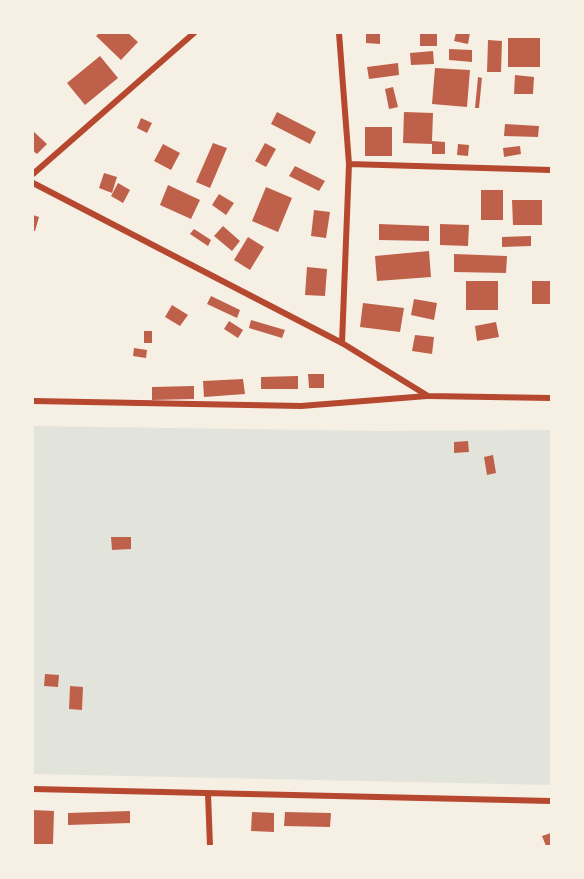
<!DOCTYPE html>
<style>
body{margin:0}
#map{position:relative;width:584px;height:879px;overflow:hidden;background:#f6efe4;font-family:"Zilla Slab",serif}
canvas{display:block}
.frame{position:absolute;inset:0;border:34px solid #f6efe4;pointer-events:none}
</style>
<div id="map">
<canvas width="584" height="879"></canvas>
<div class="frame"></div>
</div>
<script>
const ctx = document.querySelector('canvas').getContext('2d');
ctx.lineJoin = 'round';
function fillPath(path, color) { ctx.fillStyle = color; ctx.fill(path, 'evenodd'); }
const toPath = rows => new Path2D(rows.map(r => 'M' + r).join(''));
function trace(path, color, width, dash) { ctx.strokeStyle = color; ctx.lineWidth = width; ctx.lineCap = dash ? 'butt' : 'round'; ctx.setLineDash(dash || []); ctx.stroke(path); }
fillPath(toPath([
 [33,426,379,431,551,430,551,785,33,774]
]), '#e2e4dc');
fillPath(toPath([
 [99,33,128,33,138,42,121,60,96,36],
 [366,33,380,33,380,44,366,43],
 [420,33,437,33,437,46,420,46],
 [456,33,470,33,468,44,454,41],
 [508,38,540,38,540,67,508,67],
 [488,40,502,41,501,72,487,72],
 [449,49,472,50,472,62,449,60],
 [433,51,434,64,411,65,410,53],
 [100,56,118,78,85,105,67,83],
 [398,63,399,75,369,79,367,67],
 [435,68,470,70,467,107,432,104],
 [515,75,534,77,533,94,514,94],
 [478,77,482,78,479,108,475,108],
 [393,87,398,107,389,109,385,89],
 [277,112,316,132,310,144,271,124],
 [404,112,433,113,432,141,445,142,445,154,432,154,432,144,403,143],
 [141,118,152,123,147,133,137,128],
 [505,124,539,126,538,137,504,136],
 [365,127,392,127,392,156,365,156],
 [33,131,47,144,37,154,33,151],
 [213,143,227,148,210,188,196,182],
 [265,143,276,149,266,167,255,161],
 [163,144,180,153,171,170,154,161],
 [458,144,469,145,468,156,457,155],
 [520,146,521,154,504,157,503,148],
 [295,166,325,181,319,191,289,176],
 [104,173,117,177,112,193,99,188],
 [118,183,130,190,123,203,111,196],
 [168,185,200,200,191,219,160,205],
 [266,187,292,198,278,232,252,221],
 [481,190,503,190,503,220,481,220],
 [219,194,234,203,226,215,212,205],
 [512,200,542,200,542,225,513,225],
 [314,210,330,212,326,238,311,236],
 [33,215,39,217,35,231,33,231],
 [379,224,429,226,429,241,379,240],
 [440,224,469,225,468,246,440,245],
 [223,226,240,241,232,251,214,236],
 [194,229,211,240,208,246,190,234],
 [531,236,531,246,502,247,502,237],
 [248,237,264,247,250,270,234,260],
 [429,251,431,277,377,281,375,256],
 [454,254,507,256,506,273,454,272],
 [307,267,327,269,325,296,305,295],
 [466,281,498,281,498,310,466,310],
 [532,281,551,281,551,304,532,304],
 [211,296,240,310,237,318,207,304],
 [414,299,437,303,434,320,411,315],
 [363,303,404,308,400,332,360,327],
 [172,305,188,315,180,326,165,317],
 [251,320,285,330,282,338,249,328],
 [229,321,243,330,238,338,224,329],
 [496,322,499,337,477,341,475,326],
 [144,331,152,331,152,343,144,343],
 [415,335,434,337,432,354,412,351],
 [134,348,147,350,146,358,133,356],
 [308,374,324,374,324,388,309,388],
 [298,376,298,389,261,389,261,377],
 [243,379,245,394,204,397,203,381],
 [194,386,194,399,152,400,152,387],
 [468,441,469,452,454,453,454,442],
 [493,455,496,473,487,475,484,457],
 [111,537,131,537,131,549,112,550],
 [45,674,59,675,58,687,44,686],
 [70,686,83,687,82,710,69,709],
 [33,810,54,811,53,844,33,844],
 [130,811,130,823,68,825,68,813],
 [252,812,274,813,274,832,251,831],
 [285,812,331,813,330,827,284,826],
 [551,833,551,846,546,846,542,836]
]), '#bf614a');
trace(toPath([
 [339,33,349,164,342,343],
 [349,164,551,170],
 [33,174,194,33],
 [33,183,342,343,428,396,551,398],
 [33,401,301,406,427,396],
 [33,789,551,801],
 [208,794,210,846]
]), '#b5482f', 6);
</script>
